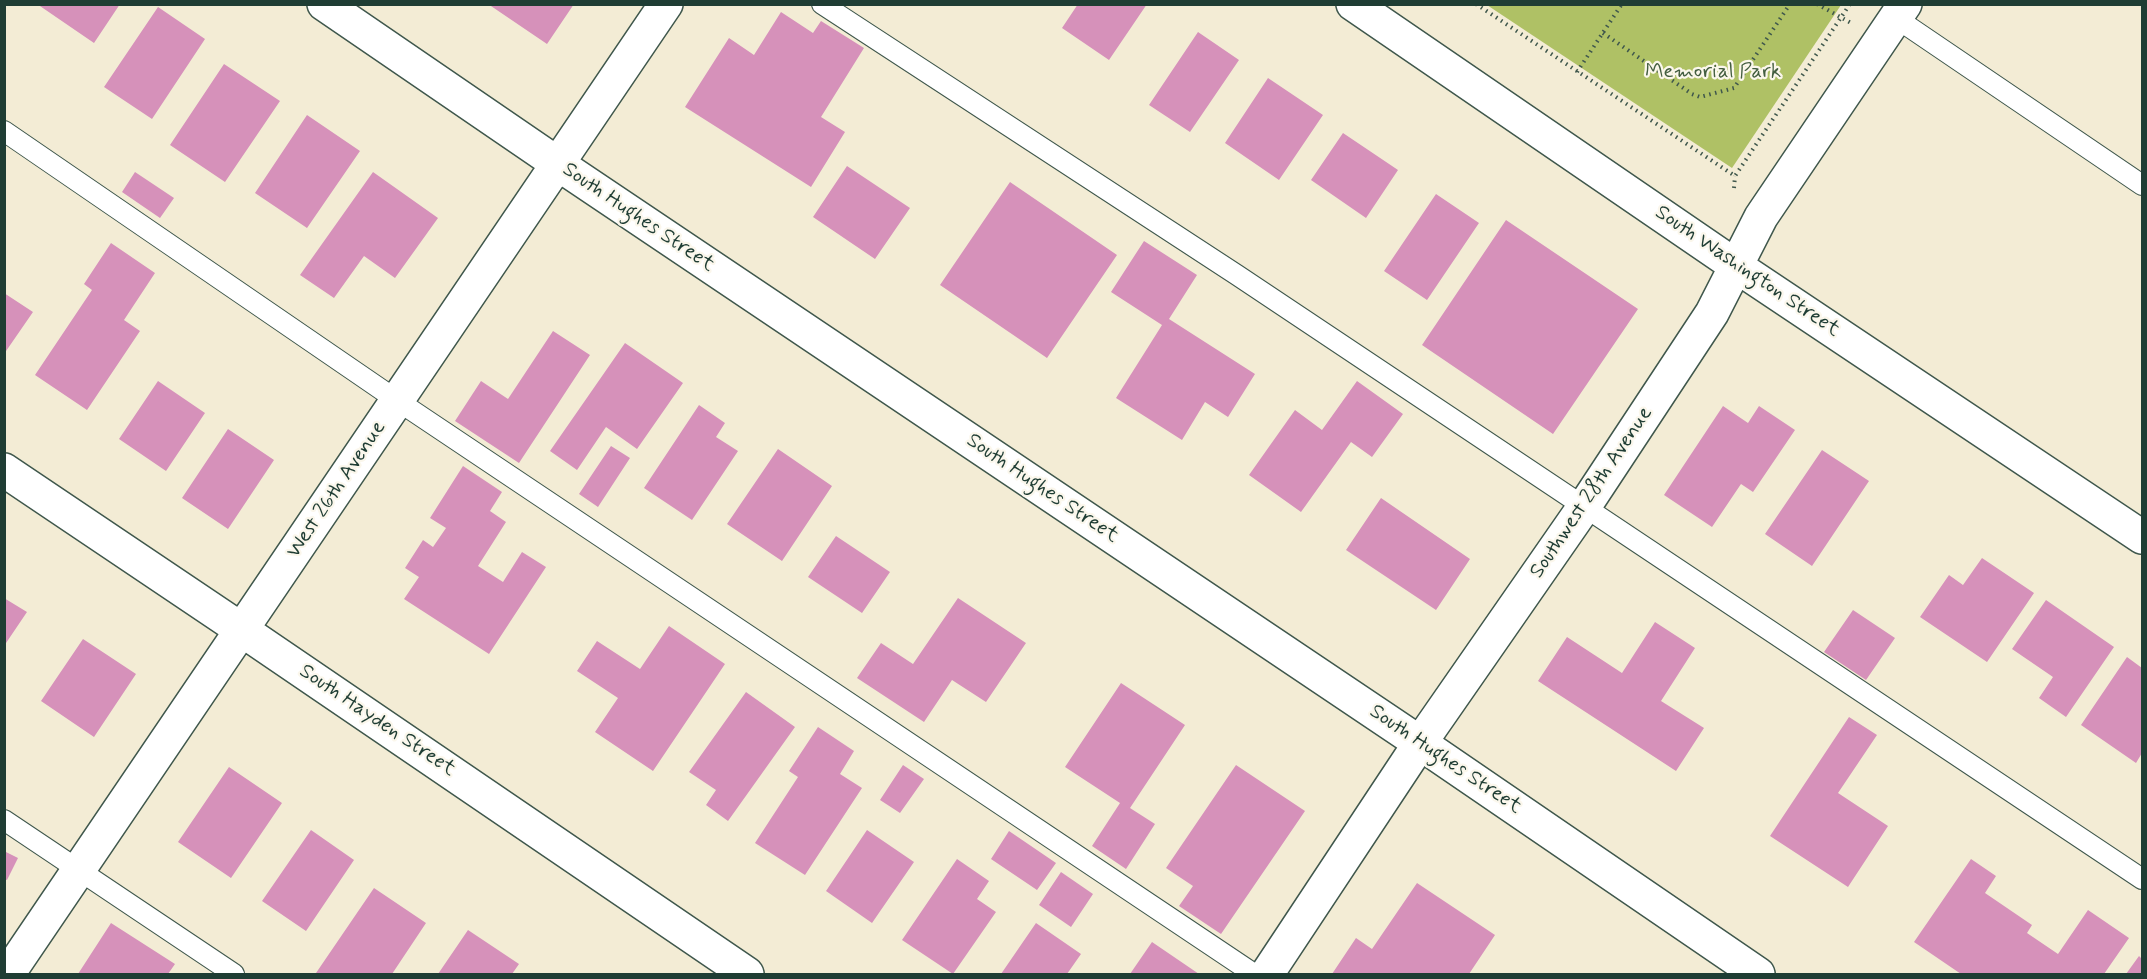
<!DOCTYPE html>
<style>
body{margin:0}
#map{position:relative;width:2147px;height:979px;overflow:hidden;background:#f3ecd5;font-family:Mynerve,sans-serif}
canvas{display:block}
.frame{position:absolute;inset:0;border:6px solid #1f3d34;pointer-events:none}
</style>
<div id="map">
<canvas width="2147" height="979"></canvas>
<div class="frame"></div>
</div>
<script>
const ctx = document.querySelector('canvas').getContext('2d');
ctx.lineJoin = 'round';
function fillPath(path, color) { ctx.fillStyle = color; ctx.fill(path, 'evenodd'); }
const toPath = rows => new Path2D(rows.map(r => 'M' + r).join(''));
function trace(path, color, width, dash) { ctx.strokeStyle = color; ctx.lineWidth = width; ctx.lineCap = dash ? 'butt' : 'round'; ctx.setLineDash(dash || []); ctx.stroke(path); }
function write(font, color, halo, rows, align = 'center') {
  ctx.font = font + ' Mynerve,sans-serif'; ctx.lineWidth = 4.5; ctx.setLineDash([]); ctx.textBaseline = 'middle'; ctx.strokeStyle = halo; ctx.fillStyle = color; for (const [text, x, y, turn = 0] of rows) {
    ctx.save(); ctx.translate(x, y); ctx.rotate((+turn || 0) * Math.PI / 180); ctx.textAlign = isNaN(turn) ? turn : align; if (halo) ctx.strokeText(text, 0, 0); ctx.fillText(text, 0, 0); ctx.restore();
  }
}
fillPath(toPath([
 [1487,5,1841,5,1732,168]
]), '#afc165');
fillPath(toPath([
 [37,4,120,4,94,43],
 [488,4,574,4,547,44],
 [1078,4,1147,4,1109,60,1062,28],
 [158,7,205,39,152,119,104,87],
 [781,12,813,33,821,21,864,48,821,117,845,132,811,187,685,107,729,38,754,55],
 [1198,32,1239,60,1190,132,1149,105],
 [224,64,280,101,225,182,170,145],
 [1268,78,1323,115,1279,180,1225,143],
 [307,115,360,151,307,228,255,193],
 [1343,133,1398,170,1366,218,1311,180],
 [847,166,910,208,875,259,813,217],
 [135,172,174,198,160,218,122,192],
 [373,172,438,218,395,278,364,256,334,298,300,275],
 [1010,182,1117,255,1047,358,940,285],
 [1436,194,1479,223,1427,300,1384,271],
 [1506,220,1638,309,1553,434,1422,345],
 [1144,241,1197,275,1169,319,1255,374,1228,417,1205,402,1182,440,1116,398,1162,325,1111,292],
 [111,243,155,273,124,320,140,331,87,410,35,375,92,290,84,284],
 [4,293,33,312,4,354],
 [553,331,590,355,519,463,455,421,481,381,508,399],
 [625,343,683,383,637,449,606,427,577,470,550,451],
 [158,381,205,413,166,471,119,439],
 [1357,381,1403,414,1372,457,1351,442,1301,512,1249,475,1295,410,1322,430],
 [699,405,725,423,716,437,738,451,692,520,644,488],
 [1723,406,1748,423,1759,406,1795,430,1753,492,1741,484,1712,527,1664,495],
 [228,429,274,460,228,529,182,498],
 [611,446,630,458,598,507,579,494],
 [778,449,832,486,782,561,727,524],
 [1822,450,1869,481,1812,566,1765,534],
 [463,466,502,492,490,511,506,522,478,566,503,582,522,552,546,567,489,654,404,599,419,577,405,568,423,540,433,547,446,528,430,518],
 [1381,498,1470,559,1436,610,1346,550],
 [836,536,890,572,862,613,808,577],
 [1982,558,2034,593,1987,662,1920,617,1949,575,1963,585],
 [4,598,27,612,4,646],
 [958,598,1026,643,986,702,952,680,924,722,857,678,881,643,913,664],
 [2046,600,2114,647,2066,717,2039,698,2053,677,2012,649],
 [1853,610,1895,638,1866,680,1824,652],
 [1655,622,1695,648,1661,701,1704,728,1676,771,1538,681,1567,637,1622,673],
 [669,626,725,664,653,771,595,732,618,698,577,671,597,641,640,669],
 [83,639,136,674,94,737,41,701],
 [2127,657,2142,668,2142,753,2136,763,2081,725],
 [1121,683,1185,725,1130,808,1155,824,1126,869,1092,846,1120,803,1065,767],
 [746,692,795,727,728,821,706,805,716,790,689,772],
 [1849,717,1877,735,1838,793,1888,826,1848,887,1770,836],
 [818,727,854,751,840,774,862,788,805,875,755,843,798,777,789,771],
 [903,765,924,779,900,813,880,800],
 [1236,765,1305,811,1221,934,1179,906,1193,886,1166,868],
 [229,767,282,803,231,878,178,842],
 [311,830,354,860,306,931,262,901],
 [867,830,914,862,872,923,826,891],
 [1009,831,1056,863,1037,890,991,859],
 [4,851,18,858,7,880,4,879],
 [957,859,989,881,977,899,996,912,953,974,902,940],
 [1971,859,1996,876,1985,893,2032,925,2027,933,2058,954,2088,910,2129,938,2104,974,1961,974,1914,942],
 [1061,872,1093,894,1071,927,1039,905],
 [1417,883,1495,935,1469,974,1332,974,1356,938,1372,949],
 [374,888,426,923,392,974,318,974,316,973],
 [111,923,175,964,168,974,78,974],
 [1036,923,1081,954,1067,974,1001,974],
 [468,930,519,964,512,974,438,974],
 [1152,942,1199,974,1130,974],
 [2139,956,2142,959,2142,974,2126,974]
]), '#d691ba');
const lane = toPath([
 [822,4,1237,275,2142,879],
 [1896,18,2142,185],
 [4,131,398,401,1254,974],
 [4,820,234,974]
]);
const street = toPath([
 [324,4,558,164,1420,743,1758,974],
 [4,470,242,630,747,974],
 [8,974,666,4]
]);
const secondary = toPath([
 [1353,4,1736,266,2142,537],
 [1267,974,1420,743,1584,507,1712,313,1761,217,1905,4]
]);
trace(lane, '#3f574c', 22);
trace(street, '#3f574c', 36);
trace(secondary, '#3f574c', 36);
trace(toPath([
 [1476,4,1735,176,1850,4],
 [1817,4,1851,23],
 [1603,33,1692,94,1700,97,1734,88,1790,4],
 [1577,72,1622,4],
 [1734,188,1735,176]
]), '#3f574c', 4, [1.5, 4.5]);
trace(lane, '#fff', 20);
trace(street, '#fff', 33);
trace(secondary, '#fff', 33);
write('21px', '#435e40', '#fbf7ec', [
 ["Memorial Park",1713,73]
]);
write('21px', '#1f3d34', '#fbf7ec', [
 ["South Hughes Street",638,218,34],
 ["South Washington Street",1747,272,34],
 ["South Hughes Street",1042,489,34],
 ["West 26th Avenue",337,490,-56],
 ["Southwest 28th Avenue",1592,493,-56],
 ["South Hayden Street",377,721,34],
 ["South Hughes Street",1445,760,34]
]);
</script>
